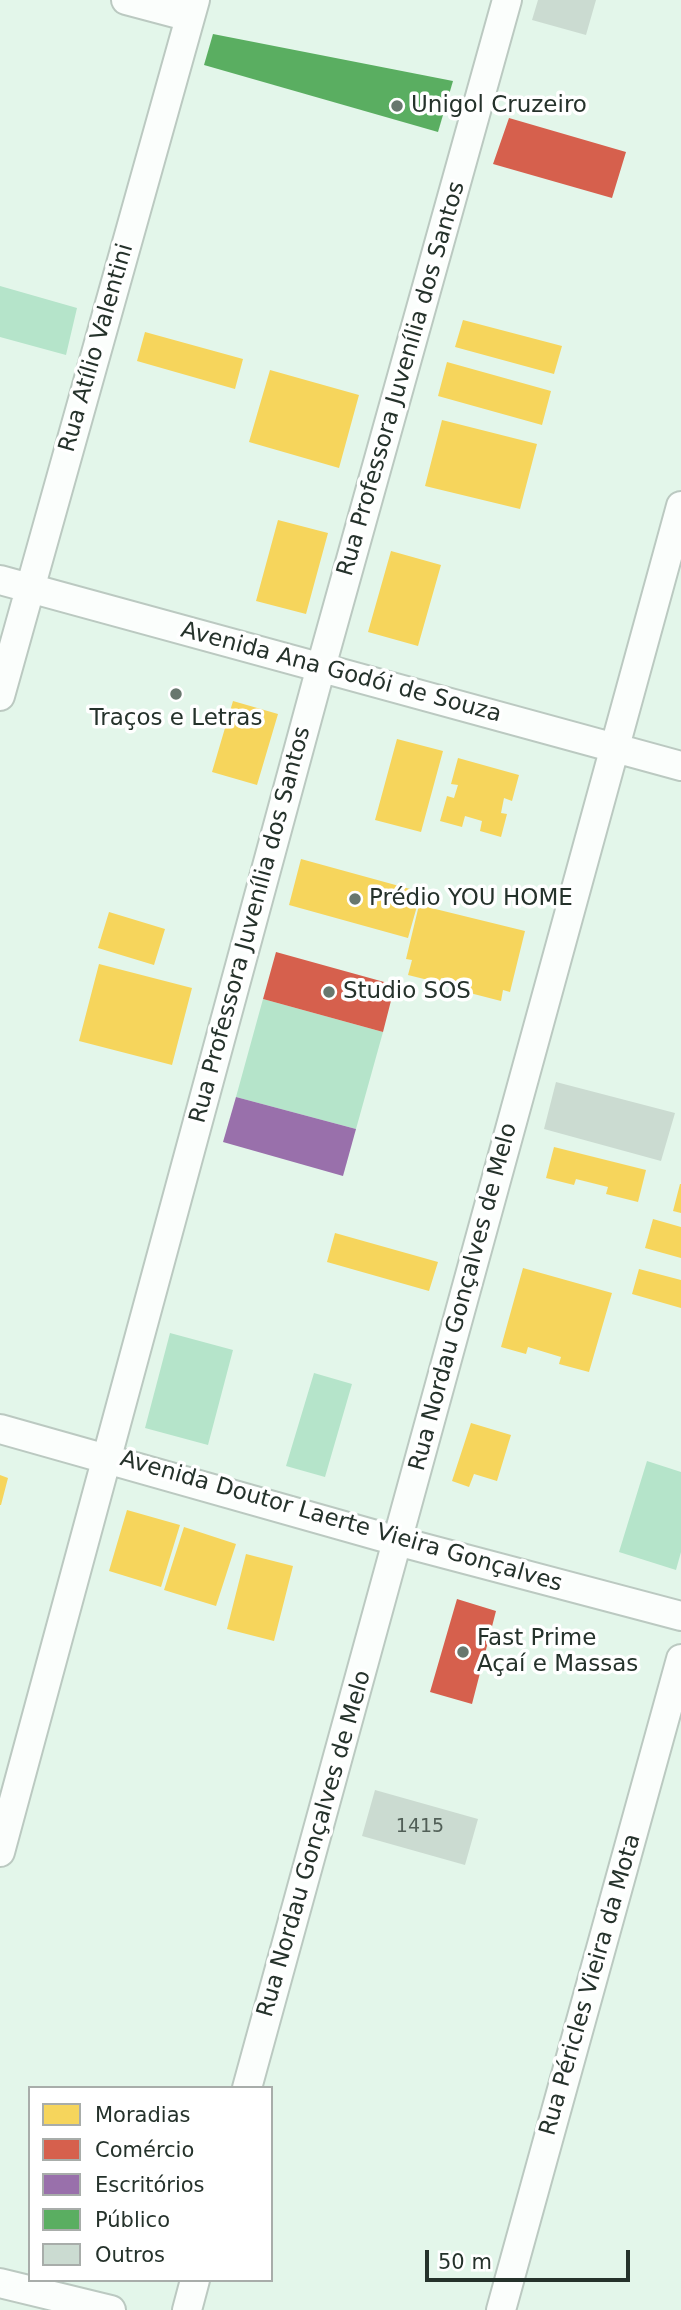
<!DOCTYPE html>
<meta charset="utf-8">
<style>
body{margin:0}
#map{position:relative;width:681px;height:2310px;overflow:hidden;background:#e3f6ea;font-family:"DejaVu Sans",sans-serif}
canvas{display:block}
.legend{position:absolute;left:28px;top:2086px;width:245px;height:196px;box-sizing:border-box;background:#fff;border:2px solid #a8adaa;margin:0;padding:9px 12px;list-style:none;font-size:21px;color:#25322b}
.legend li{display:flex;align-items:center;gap:14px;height:35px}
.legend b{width:35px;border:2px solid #a8adaa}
.scale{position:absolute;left:425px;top:2250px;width:205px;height:32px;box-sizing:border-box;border:4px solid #25322b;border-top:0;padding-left:9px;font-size:21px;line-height:24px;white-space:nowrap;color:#25322b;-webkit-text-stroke:5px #fff;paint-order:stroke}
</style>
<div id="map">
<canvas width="681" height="2310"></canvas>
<ul class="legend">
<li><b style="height:19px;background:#f6d55c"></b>Moradias</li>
<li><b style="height:19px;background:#d6604d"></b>Comércio</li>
<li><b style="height:19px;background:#9970ab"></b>Escritórios</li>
<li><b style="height:19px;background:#5aae61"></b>Público</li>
<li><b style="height:19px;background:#cbdbd1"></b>Outros</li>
</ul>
<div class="scale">50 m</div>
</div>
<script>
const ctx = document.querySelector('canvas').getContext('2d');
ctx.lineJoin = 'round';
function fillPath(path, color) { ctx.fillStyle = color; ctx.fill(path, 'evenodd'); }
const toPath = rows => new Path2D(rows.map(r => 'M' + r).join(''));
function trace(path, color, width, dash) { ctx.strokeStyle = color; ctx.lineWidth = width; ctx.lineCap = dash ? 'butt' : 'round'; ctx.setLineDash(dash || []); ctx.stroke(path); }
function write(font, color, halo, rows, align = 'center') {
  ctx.font = font + ' "DejaVu Sans",sans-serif'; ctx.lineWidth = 7; ctx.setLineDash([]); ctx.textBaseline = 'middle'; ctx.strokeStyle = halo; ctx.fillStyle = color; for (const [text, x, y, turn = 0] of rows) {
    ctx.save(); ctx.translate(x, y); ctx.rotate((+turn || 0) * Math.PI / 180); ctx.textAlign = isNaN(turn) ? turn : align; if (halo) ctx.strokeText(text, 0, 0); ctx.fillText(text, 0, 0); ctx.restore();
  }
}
fillPath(toPath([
 [0,286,77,308,66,355,0,337],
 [263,999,383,1032,356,1129,236,1097],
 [170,1333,233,1350,208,1445,145,1428],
 [314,1373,352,1384,325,1477,286,1466],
 [647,1461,681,1472,681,1552,676,1570,619,1552]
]), '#b5e4ca');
fillPath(toPath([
 [463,320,562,346,554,374,455,347],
 [145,332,243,359,235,389,137,361],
 [447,362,551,391,542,425,438,396],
 [270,370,359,395,339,468,249,442],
 [442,420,537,444,520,509,425,486],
 [278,520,328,533,306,614,256,601],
 [391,551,441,565,418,646,368,632],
 [233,701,278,714,257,785,212,772],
 [397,739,443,751,421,832,375,820],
 [458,758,519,775,512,801,504,798,501,813,507,814,501,837,480,831,482,821,465,816,462,827,440,821,447,796,454,798,458,785,451,784],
 [301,859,421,892,408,938,289,905],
 [419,905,525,931,510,992,503,990,501,1001,466,992,468,984,441,978,440,983,408,975,412,960,406,959],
 [109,912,165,929,154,965,98,948],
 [99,964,192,988,172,1065,79,1041],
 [554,1147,646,1170,638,1202,606,1194,608,1187,576,1179,574,1185,546,1178],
 [680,1184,681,1184,681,1213,673,1211],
 [653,1219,681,1227,681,1258,645,1248],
 [335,1233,438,1262,429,1291,327,1262],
 [523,1268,612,1293,589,1372,559,1364,561,1357,528,1347,526,1354,501,1347],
 [639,1269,681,1280,681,1308,632,1294],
 [471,1423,511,1435,497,1481,474,1474,469,1487,452,1481],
 [0,1475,8,1478,1,1505,0,1505],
 [127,1510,180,1525,161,1587,109,1571],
 [184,1527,236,1544,216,1606,164,1590],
 [246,1554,293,1566,274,1641,227,1629]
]), '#f6d55c');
fillPath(toPath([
 [509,118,626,152,612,198,493,164],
 [276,952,395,985,383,1032,263,999],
 [457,1599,496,1611,472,1704,430,1692]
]), '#d6604d');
fillPath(toPath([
 [236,1097,356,1129,343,1176,223,1142]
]), '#9970ab');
fillPath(toPath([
 [213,34,453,81,438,132,204,65]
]), '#5aae61');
fillPath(toPath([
 [538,0,596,0,586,35,532,20],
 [556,1082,675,1113,661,1161,544,1129],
 [375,1790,478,1819,465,1865,362,1836]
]), '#cbdbd1');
const minor = toPath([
 [126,0,190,17],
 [0,580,681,766],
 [0,696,195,0],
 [0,1429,397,1541,681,1616],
 [0,1852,321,667,507,0],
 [247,2088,681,506],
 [0,2283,111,2310],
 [187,2310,195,2280],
 [501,2310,681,1659]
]);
trace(minor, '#bbc9c1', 32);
trace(minor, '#fbfefc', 28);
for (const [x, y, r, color] of [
 [397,106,7,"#68776e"],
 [176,694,7,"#68776e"],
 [355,899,7,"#68776e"],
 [329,992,7,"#68776e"],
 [463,1652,7,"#68776e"]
]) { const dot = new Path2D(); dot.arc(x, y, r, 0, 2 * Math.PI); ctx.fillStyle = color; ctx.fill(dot); trace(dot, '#fff', 2.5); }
write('19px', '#515f57', null, [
 ["1415",420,1827]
]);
write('23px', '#25322b', '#fff', [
 ["Unigol Cruzeiro",411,106],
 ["Traços e Letras",176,719,"center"],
 ["Prédio YOU HOME",369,899],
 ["Studio SOS",343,992],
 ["Fast Prime",477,1639],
 ["Açaí e Massas",477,1665]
], 'left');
write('23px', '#25322b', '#fff', [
 ["Rua Atílio Valentini",97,348,-74],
 ["Rua Professora Juvenília dos Santos",402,379,-74],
 ["Avenida Ana Godói de Souza",341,673,15],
 ["Rua Professora Juvenília dos Santos",251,925,-75],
 ["Rua Nordau Gonçalves de Melo",464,1297,-75],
 ["Avenida Doutor Laerte Vieira Gonçalves",341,1522,16],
 ["Rua Nordau Gonçalves de Melo",315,1844,-74],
 ["Rua Péricles Vieira da Mota",591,1985,-74]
]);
</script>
